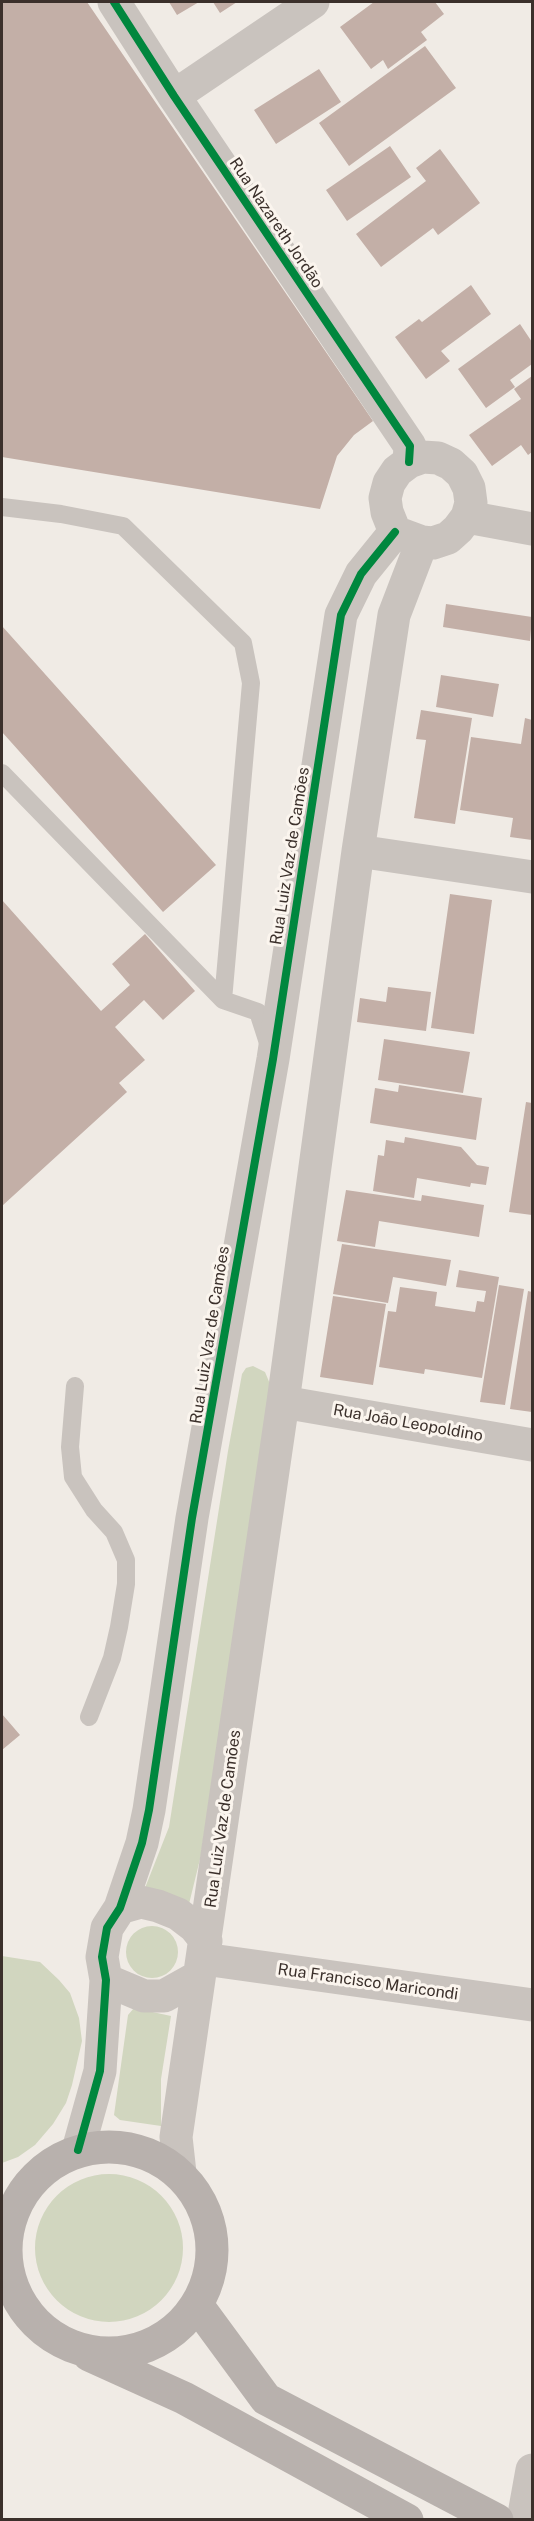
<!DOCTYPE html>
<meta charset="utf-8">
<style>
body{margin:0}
#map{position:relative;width:534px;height:2521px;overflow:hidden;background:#f0ebe5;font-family:"Public Sans",sans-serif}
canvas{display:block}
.frame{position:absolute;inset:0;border:3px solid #3b302b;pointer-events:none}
</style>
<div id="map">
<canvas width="534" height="2521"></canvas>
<div class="frame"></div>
</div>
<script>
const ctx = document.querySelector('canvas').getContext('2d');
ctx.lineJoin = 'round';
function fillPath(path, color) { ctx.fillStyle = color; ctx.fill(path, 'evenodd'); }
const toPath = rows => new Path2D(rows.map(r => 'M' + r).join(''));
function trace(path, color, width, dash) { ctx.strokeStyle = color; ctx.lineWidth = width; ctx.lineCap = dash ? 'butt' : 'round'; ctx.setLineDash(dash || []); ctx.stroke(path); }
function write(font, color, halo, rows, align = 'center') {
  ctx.font = font + ' "Public Sans",sans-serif'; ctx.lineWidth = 6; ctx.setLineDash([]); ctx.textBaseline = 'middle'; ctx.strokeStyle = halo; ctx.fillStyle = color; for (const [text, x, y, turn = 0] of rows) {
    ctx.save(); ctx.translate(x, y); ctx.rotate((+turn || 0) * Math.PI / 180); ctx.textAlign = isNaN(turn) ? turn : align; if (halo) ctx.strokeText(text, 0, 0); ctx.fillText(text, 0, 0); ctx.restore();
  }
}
fillPath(toPath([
 [253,1366,265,1372,270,1384,201,1855,189,1904,145,1888,169,1827,228,1451,242,1374,246,1368],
 '126 1952a26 26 0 1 1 52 0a26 26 0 1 1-52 0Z',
 [2,1956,40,1962,59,1980,70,1993,79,2018,82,2041,72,2085,66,2103,53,2124,35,2145,18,2157,2,2163],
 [134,2008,171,2016,161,2079,161,2126,120,2120,114,2115,128,2015],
 '35 2248a74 74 0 1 1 148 0a74 74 0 1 1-148 0Z'
]), '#d1d6bf');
fillPath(toPath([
 [2,2,87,2,373,421,354,435,337,456,320,509,2,457],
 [169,2,199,2,177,15],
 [213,2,237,2,220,13],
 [374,2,435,2,444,14,421,32,427,40,388,69,383,60,371,69,340,27],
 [425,46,456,88,349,166,319,123],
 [319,69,341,102,276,144,254,110],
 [390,146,411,177,347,221,326,190],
 [440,149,480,203,438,235,433,228,381,267,356,234,426,181,416,168],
 [471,285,491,314,441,351,450,361,426,379,395,337,419,319,422,322],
 [520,324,532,342,532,364,510,380,515,387,486,408,458,369],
 [532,376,532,452,528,455,521,445,492,466,469,435,521,399,514,389],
 [446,604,532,617,530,641,443,627],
 [2,626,216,865,163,912,2,732],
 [441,675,499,684,493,717,436,707],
 [421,710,472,718,455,824,414,818,426,740,416,739],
 [525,718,532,720,532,840,510,837,513,818,460,810,471,737,521,744],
 [450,894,492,900,474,1034,431,1028],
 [2,900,101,1011,130,985,112,964,145,934,195,991,163,1020,144,1000,115,1027,145,1060,119,1083,127,1092,2,1206],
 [388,987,431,992,426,1031,357,1022,360,998,386,1002],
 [384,1039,470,1052,463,1093,378,1080],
 [399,1085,482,1098,476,1140,370,1123,375,1088,398,1092],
 [526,1102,532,1103,532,1215,509,1212],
 [405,1137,461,1147,477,1165,489,1167,486,1185,471,1183,470,1187,417,1178,414,1198,373,1191,378,1155,384,1156,386,1140,404,1143],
 [346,1190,421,1201,422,1195,484,1205,479,1237,379,1221,375,1247,337,1241],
 [342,1244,451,1260,446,1286,393,1277,388,1303,333,1294],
 [459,1270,499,1277,482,1378,425,1369,424,1374,379,1367,388,1311,396,1312,400,1287,437,1292,435,1306,475,1312,477,1301,484,1302,486,1291,456,1287],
 [499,1285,524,1289,505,1405,480,1402],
 [528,1291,532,1292,532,1412,510,1409],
 [333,1296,386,1304,373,1385,320,1377],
 [2,1714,20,1735,2,1750]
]), '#c3afa7');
trace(toPath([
 [2,507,61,514,123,526,243,643,251,683,223,1000],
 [2,773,223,1000,258,1012,269,1046],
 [75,1386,70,1447,73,1477,94,1510,114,1532,126,1560,126,1584,119,1627,112,1658,89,1717]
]), '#c9c3be', 18);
trace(toPath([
 [114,2,174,96,410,446,409,462],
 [174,96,313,2],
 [423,457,438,458,451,464,462,474,469,488,471,503,467,517,458,529,448,538,433,543,422,542,395,532,387,512,385,498,389,483,397,471,409,462,423,457],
 [467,517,532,529],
 [358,851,532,877],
 [283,1402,532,1445],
 [120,1908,141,1902,158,1906,178,1914,195,1927,206,1941],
 [106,1980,144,1996,164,1996,198,1977,204,1959,532,2005],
 [78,2150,100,2071,106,1980,102,1957,107,1928,120,1908,142,1843,149,1810,192,1518,273,1059,341,615,361,574,395,532],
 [180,2173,176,2137,283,1402,358,851,394,615,422,542],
 [523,2520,532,2470]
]), '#c9c3be', 33);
trace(toPath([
 '6 2250a103 103 0 1 1 206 0a103 103 0 1 1-206 0Z',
 [197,2305,266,2399,497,2520],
 [89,2355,184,2398,407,2520]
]), '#b8b1ad', 33);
trace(toPath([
 [114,2,174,96,410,446,409,462],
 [78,2150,100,2071,106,1980,102,1957,107,1928,120,1908,142,1843,149,1810,192,1518,273,1059,341,615,361,574,395,532]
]), '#00873e', 8);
write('16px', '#3b302b', '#fbf5ee', [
 ["Rua Nazareth Jordão",276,223,56],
 ["Rua Luiz Vaz de Camões",290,856,-81],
 ["Rua Luiz Vaz de Camões",210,1335,-81],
 ["Rua João Leopoldino",408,1423,10],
 ["Rua Luiz Vaz de Camões",223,1819,-82],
 ["Rua Francisco Maricondi",368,1982,8]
]);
</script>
